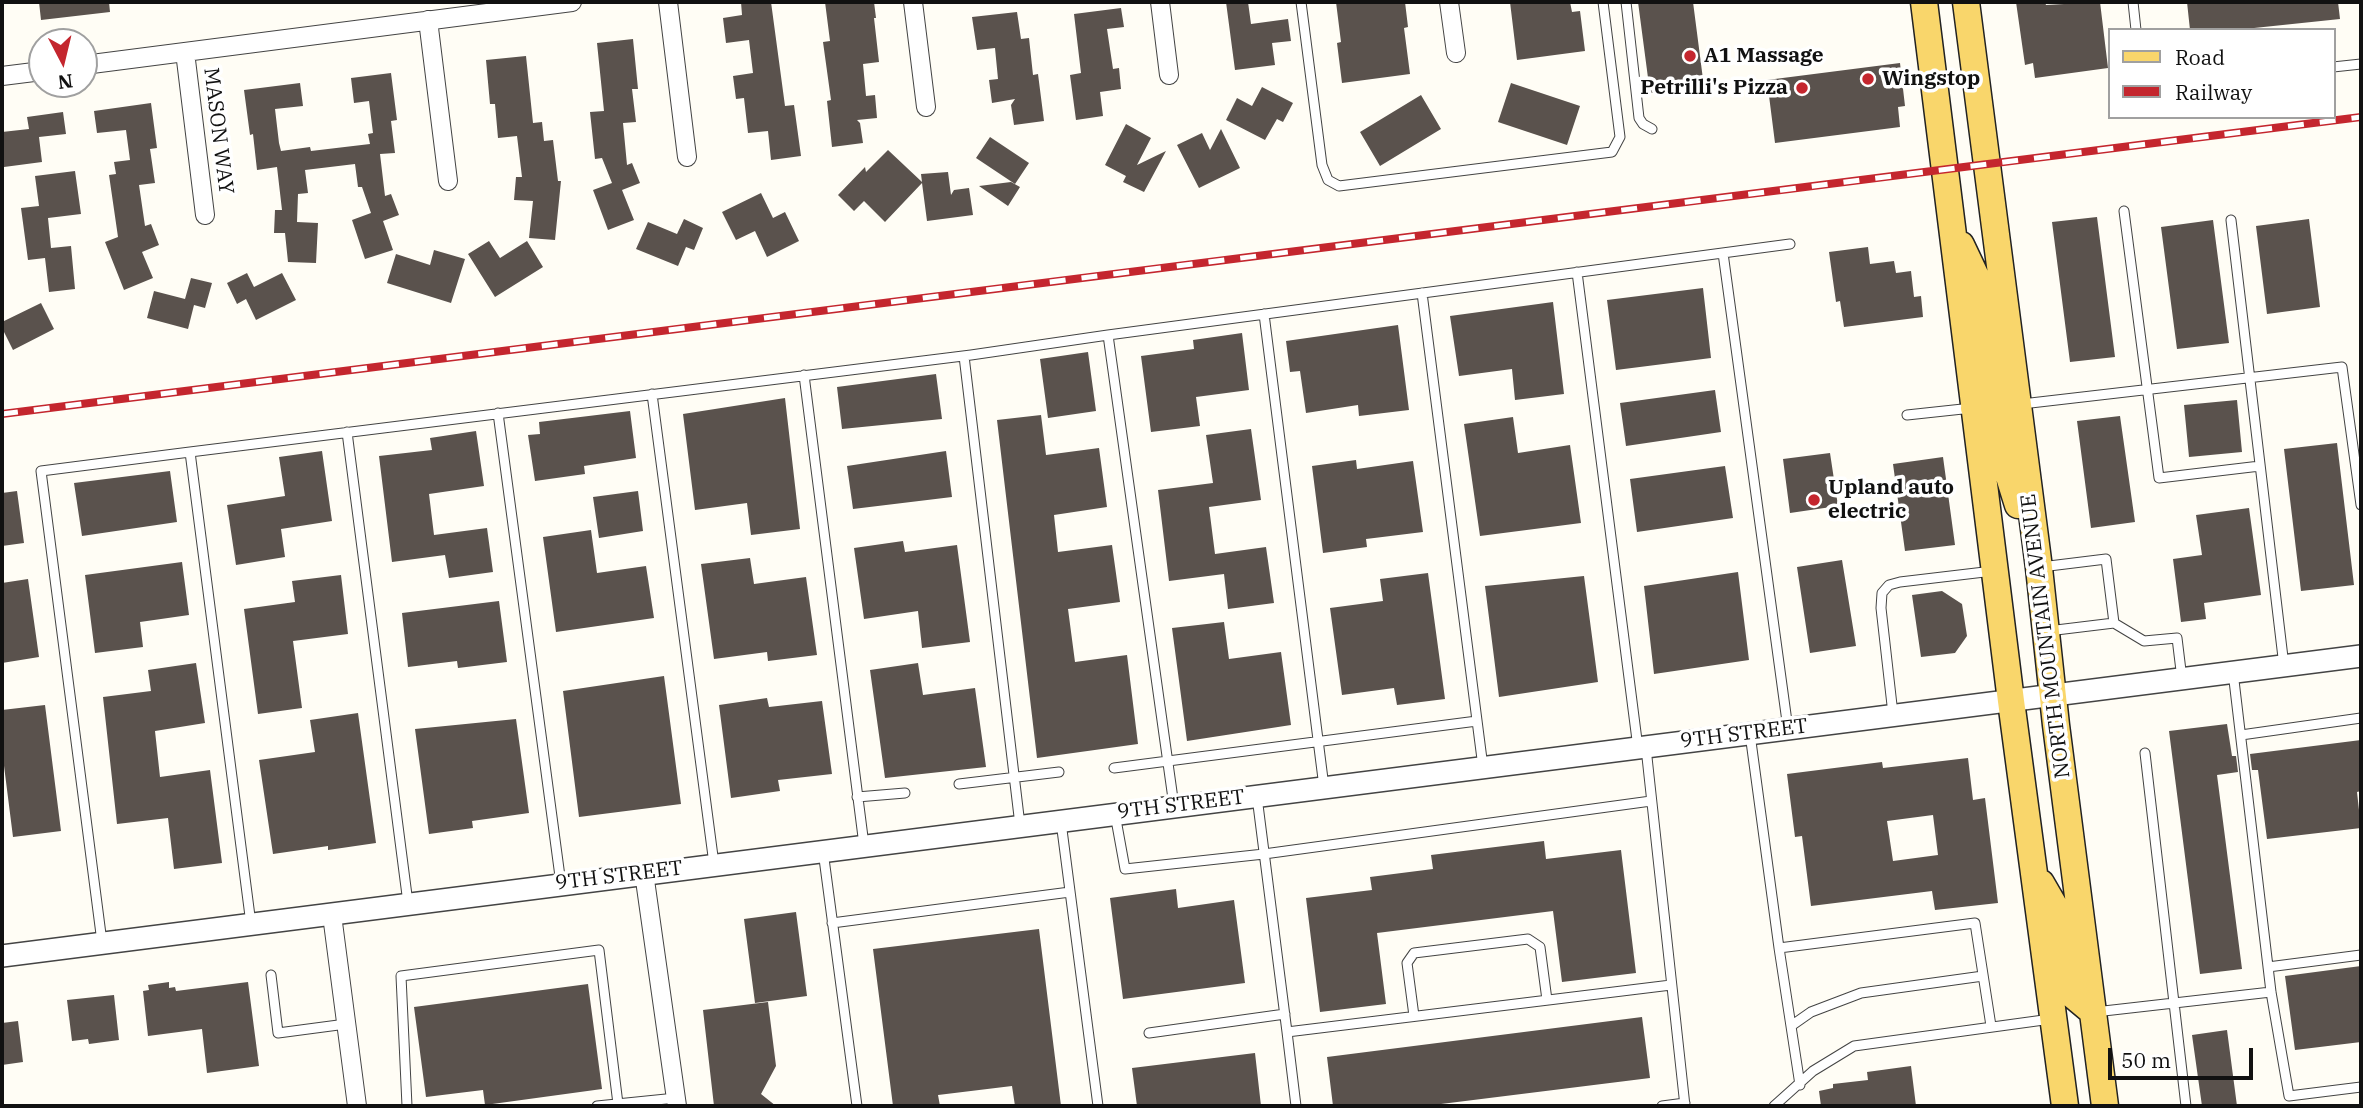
<!DOCTYPE html>
<style>
body{margin:0}
#map{position:relative;width:2363px;height:1108px;overflow:hidden;background:#fffdf5;font-family:"IBM Plex Serif",serif}
canvas{display:block}
.frame{position:absolute;inset:0;border:4px solid #111;pointer-events:none}
.legend{position:absolute;left:2108px;top:28px;width:228px;height:91px;box-sizing:border-box;background:#fff;border:2px solid #a0a0a0;margin:0;padding:9px 12px;list-style:none;font-size:21px;color:#111}
.legend li{display:flex;align-items:center;gap:14px;height:35px}
.legend b{width:35px;border:2px solid #a0a0a0}
.north{position:absolute;left:28px;top:28px;width:70px;height:70px;box-sizing:border-box;background:#fff;border:2px solid #a0a0a0;border-radius:50%;rotate:173deg;font-size:19px;font-weight:700;line-height:28px;text-align:center;color:#111}
.north::after{content:'';display:block;margin:auto;width:24px;height:32px;background:#c4262e;clip-path:polygon(50% 0,100% 100%,50% 72%,0 100%)}
.scale{position:absolute;left:2108px;top:1048px;width:145px;height:32px;box-sizing:border-box;border:4px solid #111;border-top:0;padding-left:9px;font-size:21px;line-height:24px;white-space:nowrap;color:#111;-webkit-text-stroke:5px #fff;paint-order:stroke}
</style>
<div id="map">
<canvas width="2363" height="1108"></canvas>
<div class="frame"></div>
<ul class="legend">
<li><b style="height:9px;background:#f9d66b"></b>Road</li>
<li><b style="height:9px;background:#c4262e"></b>Railway</li>
</ul>
<div class="north">N</div>
<div class="scale">50 m</div>
</div>
<script>
const ctx = document.querySelector('canvas').getContext('2d');
ctx.lineJoin = 'round';
function fillPath(path, color) { ctx.fillStyle = color; ctx.fill(path, 'evenodd'); }
const toPath = rows => new Path2D(rows.map(r => 'M' + r).join(''));
function trace(path, color, width, dash) { ctx.strokeStyle = color; ctx.lineWidth = width; ctx.lineCap = dash ? 'butt' : 'round'; ctx.setLineDash(dash || []); ctx.stroke(path); }
function write(font, color, halo, rows, align = 'center') {
  ctx.font = font + ' "IBM Plex Serif",serif'; ctx.lineWidth = 7; ctx.setLineDash([]); ctx.textBaseline = 'middle'; ctx.strokeStyle = halo; ctx.fillStyle = color; for (const [text, x, y, turn = 0] of rows) {
    ctx.save(); ctx.translate(x, y); ctx.rotate((+turn || 0) * Math.PI / 180); ctx.textAlign = isNaN(turn) ? turn : align; if (halo) ctx.strokeText(text, 0, 0); ctx.fillText(text, 0, 0); ctx.restore();
  }
}
fillPath(toPath([
 [39,2,109,2,110,12,41,20],
 [741,2,771,2,785,106,794,105,801,156,771,160,768,131,748,133,744,98,736,99,733,76,753,73,749,40,726,43,723,18,742,15],
 [825,2,874,2,876,18,874,18,879,62,863,64,866,96,875,95,877,118,857,120,860,123,863,143,832,147,827,101,831,100,823,42,830,41],
 [1226,2,1248,2,1251,24,1288,19,1291,41,1272,43,1275,65,1235,70],
 [1336,2,1405,2,1408,27,1404,28,1410,74,1342,83,1337,43,1341,42],
 [1510,2,1570,2,1572,12,1580,11,1585,51,1517,60],
 [1638,2,1693,2,1704,87,1650,93],
 [2016,2,2045,2,2046,5,2100,2,2108,68,2035,78,2033,63,2025,65],
 [2187,2,2338,2,2340,19,2235,30,2190,30],
 [1121,8,1124,27,1107,29,1113,69,1119,68,1121,89,1100,92,1103,116,1076,120,1070,75,1081,73,1074,14],
 [1017,12,1021,39,1029,38,1033,75,1038,74,1044,121,1014,125,1011,105,1015,99,992,103,989,80,998,79,995,48,977,50,972,17],
 [633,39,638,89,632,89,636,122,623,123,627,165,632,163,640,183,622,190,634,220,608,230,593,190,612,183,602,158,595,159,590,112,604,111,597,43],
 [526,56,533,123,542,122,544,141,553,140,558,181,561,181,555,240,529,238,533,201,514,200,516,177,522,177,517,136,498,138,495,104,490,104,486,60],
 [1900,63,1905,106,1898,107,1900,127,1775,143,1767,80],
 [391,73,397,120,391,121,395,153,380,154,385,196,391,194,399,215,383,221,393,250,365,259,352,220,371,213,362,187,358,187,355,164,305,170,308,193,298,194,297,222,318,223,316,263,288,262,285,233,274,233,275,210,282,210,277,167,257,170,253,134,250,135,244,90,300,83,303,106,275,109,279,143,281,151,310,147,311,151,370,144,368,134,373,133,369,101,354,103,351,78],
 [1511,83,1580,106,1567,145,1498,122],
 [1262,87,1293,103,1283,122,1277,119,1265,140,1226,120,1237,98,1252,106],
 [1421,95,1441,129,1380,166,1360,132],
 [151,103,157,148,150,149,155,183,139,185,145,226,151,224,159,245,142,252,153,278,124,290,105,242,118,237,109,175,116,174,114,162,130,160,126,130,97,133,94,111],
 [63,112,66,134,39,137,42,162,4,167,2,132,29,129,27,117],
 [1126,124,1151,138,1137,165,1166,151,1144,192,1123,182,1126,176,1105,165],
 [1221,129,1240,168,1199,188,1177,145,1202,133,1210,150],
 [990,137,1029,163,1015,184,976,158],
 [888,150,922,182,921,174,948,172,951,195,954,190,969,188,973,215,927,221,922,183,885,222,864,201,854,211,838,195,865,167,866,172],
 [75,171,81,214,48,218,51,248,71,246,75,289,49,292,45,258,28,260,21,208,39,206,35,176],
 [1011,182,1020,187,1008,206,979,186],
 [761,193,773,218,785,212,799,241,767,257,755,231,736,240,722,212],
 [2097,217,2115,357,2070,362,2052,222],
 [684,219,703,228,694,250,686,247,678,266,636,249,648,222,677,234],
 [2309,219,2320,307,2267,314,2256,226],
 [2213,220,2229,343,2177,349,2161,227],
 [489,241,500,258,527,241,543,267,495,297,468,254],
 [1868,247,1870,264,1894,261,1896,273,1911,271,1914,297,1921,296,1923,317,1844,327,1840,301,1836,302,1829,252],
 [434,250,465,259,451,303,387,283,396,254,430,265],
 [247,273,254,287,282,273,296,300,256,320,246,299,237,304,227,283],
 [191,278,212,283,205,308,194,305,188,329,147,318,154,291,185,299],
 [1703,288,1711,358,1616,370,1607,300],
 [1553,302,1564,394,1515,400,1512,369,1459,376,1450,316],
 [41,303,54,329,13,350,2,328,2,322],
 [1398,325,1409,410,1359,416,1358,405,1306,413,1300,371,1290,372,1286,341],
 [1242,333,1249,390,1196,397,1200,426,1151,432,1141,356,1194,349,1193,340],
 [1088,352,1096,411,1048,418,1040,359],
 [936,374,942,419,842,429,837,387],
 [1715,390,1721,432,1626,446,1620,403],
 [785,398,800,529,751,535,747,503,695,510,683,414],
 [2237,400,2242,452,2189,457,2184,405],
 [630,411,636,458,584,466,585,474,535,481,528,435,540,434,539,422],
 [1041,415,1046,455,1099,448,1107,507,1054,515,1058,552,1112,545,1120,602,1068,609,1075,662,1127,655,1138,744,1037,758,997,420],
 [2120,416,2135,522,2091,528,2077,421],
 [1513,417,1518,453,1570,445,1581,523,1480,536,1464,424],
 [1251,429,1261,500,1209,507,1215,554,1266,547,1274,603,1228,609,1224,574,1169,581,1158,490,1213,483,1206,435],
 [476,431,484,486,429,494,434,535,487,528,493,572,449,578,445,555,392,562,379,456,432,450,430,438],
 [2337,443,2354,585,2301,591,2284,449],
 [322,451,332,521,281,529,285,557,236,565,227,505,285,496,279,457],
 [946,451,952,497,853,509,847,466],
 [1830,453,1838,506,1790,513,1783,459],
 [1943,457,1955,545,1905,551,1893,464],
 [1356,460,1357,469,1413,461,1423,532,1366,539,1367,547,1323,553,1312,466],
 [1725,466,1733,518,1637,532,1630,479],
 [170,471,177,522,82,536,74,483],
 [17,491,24,543,2,546,2,493],
 [638,491,643,531,599,538,593,497],
 [2249,508,2261,595,2204,603,2206,619,2181,622,2173,559,2202,555,2196,515],
 [591,530,597,573,646,566,654,618,556,632,543,537],
 [903,541,905,552,957,545,970,642,922,648,918,611,864,619,854,548],
 [750,558,754,584,806,577,817,655,768,661,767,652,714,659,701,564],
 [1842,560,1856,646,1810,653,1797,567],
 [182,562,189,615,140,622,143,647,95,653,85,575],
 [1738,572,1749,660,1654,674,1644,586],
 [1428,573,1445,699,1397,705,1394,688,1342,695,1330,608,1383,601,1380,579],
 [341,575,348,634,293,641,302,708,258,714,244,609,295,602,292,581],
 [1584,576,1598,682,1499,697,1485,586],
 [28,579,39,657,2,663,2,583],
 [1942,591,1962,604,1967,636,1955,653,1921,657,1912,595],
 [499,601,507,662,458,668,457,661,408,667,402,613],
 [1224,622,1229,659,1281,652,1291,725,1187,741,1172,628],
 [196,663,205,723,155,731,160,777,210,770,222,863,174,869,168,818,117,824,103,697,151,691,148,670],
 [918,663,923,695,975,688,986,767,885,778,870,670],
 [664,676,681,804,579,817,563,691],
 [767,698,769,707,822,701,832,774,778,780,780,791,731,798,719,705],
 [45,705,61,831,13,837,2,750,2,710],
 [358,713,376,843,328,850,328,846,273,854,259,760,315,752,310,720],
 [516,719,529,813,472,821,473,828,429,834,415,729],
 [2227,724,2232,756,2236,756,2238,772,2217,775,2242,969,2200,974,2169,731],
 [2361,740,2361,791,2357,792,2361,828,2267,839,2258,770,2252,770,2250,754],
 [1968,758,1973,800,1985,798,1998,903,1935,910,1932,891,1811,906,1802,836,1795,837,1787,774,1882,762,1883,768],
 [1933,815,1938,855,1893,861,1887,821],
 [1544,841,1546,859,1621,850,1636,973,1562,982,1553,911,1377,933,1386,1004,1320,1012,1306,898,1372,890,1370,877,1433,869,1431,855],
 [1176,889,1178,908,1234,900,1245,983,1123,999,1110,898],
 [796,912,807,996,755,1003,744,919],
 [1039,929,1061,1106,1015,1106,1012,1086,938,1095,940,1106,893,1106,873,949],
 [2361,966,2361,1042,2295,1050,2285,976],
 [169,982,169,988,175,987,176,991,248,982,259,1066,207,1073,202,1029,148,1036,143,991,149,990,148,985],
 [588,984,602,1089,485,1105,483,1090,426,1097,414,1007],
 [114,995,119,1040,89,1044,88,1039,72,1041,67,1000],
 [768,1002,776,1066,761,1094,776,1106,714,1106,703,1010],
 [1642,1017,1650,1078,1425,1106,1333,1106,1327,1057],
 [18,1021,23,1062,2,1065,2,1023],
 [2227,1030,2237,1106,2202,1106,2192,1035],
 [1255,1053,1261,1106,1137,1106,1132,1068],
 [1911,1066,1916,1106,1821,1106,1819,1091,1833,1088,1833,1084,1868,1080,1867,1072]
]), '#5a524d');
const service = toPath([
 [1301,2,1322,165,1328,180,1339,186,1612,152,1620,137,1603,2],
 [1626,2,1639,118,1643,124,1652,129],
 [2133,2,2136,30],
 [2333,67,2361,64],
 [2124,211,2159,478,2260,466],
 [2231,220,2284,666],
 [1723,253,1788,729],
 [1577,272,1638,748],
 [1422,293,1483,767],
 [1264,314,1324,787],
 [964,356,1020,825],
 [804,375,864,845],
 [652,394,714,864],
 [2022,404,2342,367,2361,505],
 [498,413,561,884],
 [1907,415,1972,408],
 [347,432,408,903],
 [190,452,971,355,1108,335],
 [2041,567,2106,559,2114,623,2048,631],
 [2114,623,2144,641,2177,638,2182,679],
 [2233,672,2271,992,2289,1096,2361,1087],
 [1893,714,1881,608,1882,593,1889,585,1900,582,1993,571],
 [1750,734,1779,948,1975,923,1991,1026],
 [2241,735,2361,718],
 [1646,748,1685,1106],
 [2145,753,2186,1106],
 [1114,768,1477,721],
 [959,784,1059,772],
 [857,797,905,793],
 [1257,797,1287,1032,1671,985],
 [1174,806,1108,335,1790,244],
 [1115,814,1125,869,1264,854,1651,801],
 [1061,822,1098,1106],
 [823,851,857,1106],
 [832,923,1070,892],
 [102,942,41,471,190,452,251,924],
 [1779,948,1800,1085],
 [2268,967,2361,955],
 [271,975,278,1033,346,1024],
 [2095,1012,2271,992],
 [1414,1016,1407,963,1414,953,1528,939,1540,947,1547,1000],
 [1791,1026,1811,1012,1861,993,1983,976],
 [1287,1032,1296,1106],
 [1149,1033,1285,1014],
 [407,1106,401,976,599,950,618,1104],
 [597,1106,676,1098],
 [1662,1106,1685,1103],
 [1774,1106,1813,1071,1854,1046,2051,1019]
]);
const minor = toPath([
 [668,2,687,157],
 [913,2,926,107],
 [1160,2,1169,75],
 [1449,2,1456,53],
 [428,20,448,181],
 [185,52,205,215],
 [84,65,572,2],
 [2,76,42,71],
 [644,873,677,1106],
 [332,915,357,1106]
]);
const tertiary = toPath([
 [2,956,2361,656]
]);
const primary = toPath([
 [1924,2,2011,701,2065,1106],
 [1966,2,2039,568,2056,725,2105,1106],
 [1961,245,1980,285,1994,387,1996,391,2017,405],
 [1974,408,2001,422,2007,470,2018,505],
 [2041,883,2059,914,2069,992,2093,1012]
]);
trace(service, '#444', 11);
trace(minor, '#444', 20);
trace(tertiary, '#444', 24);
trace(primary, '#222', 29);
trace(service, '#fff', 9);
trace(minor, '#fff', 18);
trace(tertiary, '#fff', 21);
trace(primary, '#f9d66b', 26);
const rail = toPath([
 [2,414,2361,117]
]);
trace(rail, '#c4262e', 8);
trace(rail, '#fff', 5, [16]);
for (const [x, y, r, color] of [
 [1690,56,7,"#c4262e"],
 [1868,79,7,"#c4262e"],
 [1802,88,7,"#c4262e"],
 [1814,500,7,"#c4262e"]
]) { const dot = new Path2D(); dot.arc(x, y, r, 0, 2 * Math.PI); ctx.fillStyle = color; ctx.fill(dot); trace(dot, '#fff', 2.5); }
write('bold 21px', '#111', '#fff', [
 ["A1 Massage",1704,56],
 ["Wingstop",1882,79],
 ["Petrilli's Pizza",1788,88,"right"],
 ["Upland auto",1828,488],
 ["electric",1828,512]
], 'left');
write('21px', '#111', '#fff', [
 ["MASON WAY",218,131,83],
 ["NORTH MOUNTAIN AVENUE",2046,636,-97],
 ["9TH STREET",1744,734,-7],
 ["9TH STREET",1181,805,-7],
 ["9TH STREET",619,876,-7]
]);
</script>
